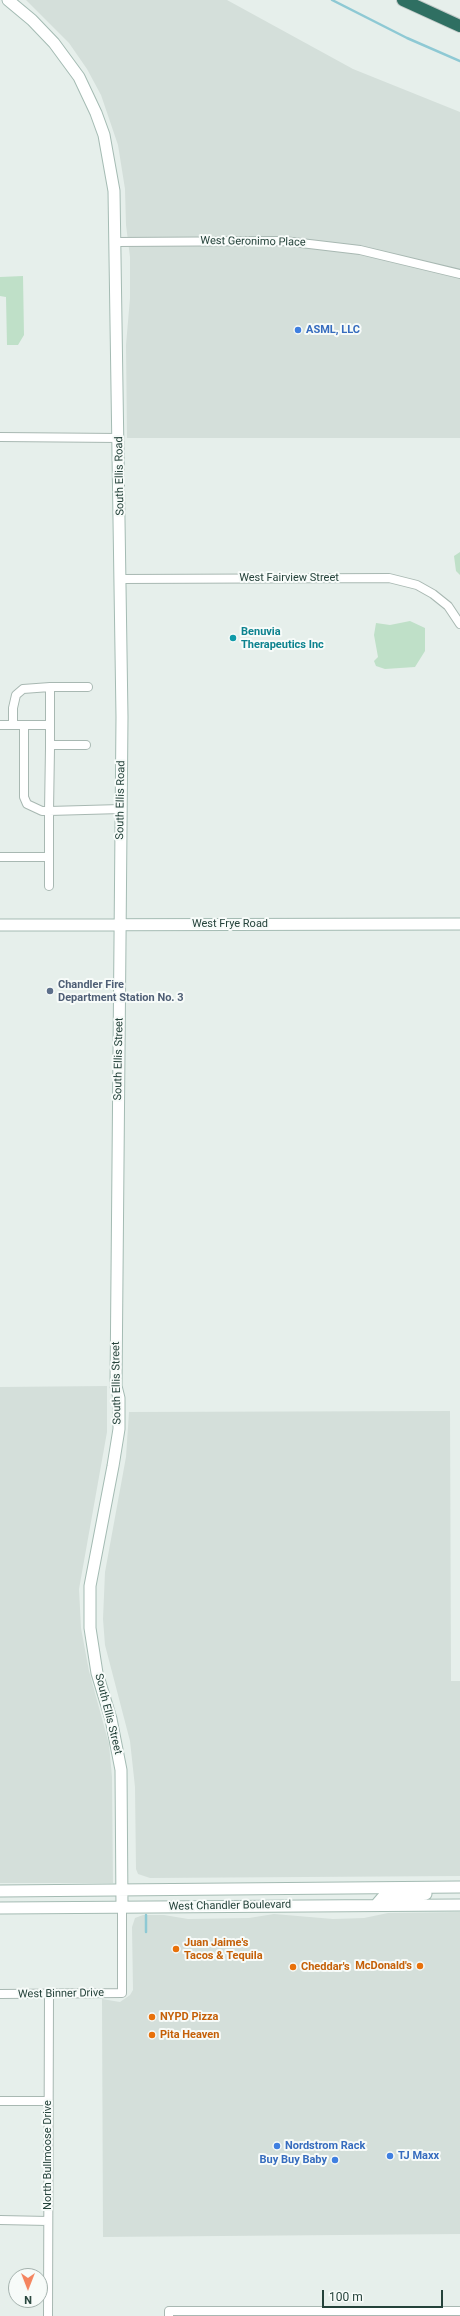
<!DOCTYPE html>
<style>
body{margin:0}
#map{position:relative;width:460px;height:2316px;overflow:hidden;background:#e6efeb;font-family:Roboto,sans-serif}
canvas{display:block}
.north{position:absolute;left:8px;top:2268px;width:40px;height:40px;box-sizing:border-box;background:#f7fbf9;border:1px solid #a3b1ad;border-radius:50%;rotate:180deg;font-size:11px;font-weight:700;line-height:16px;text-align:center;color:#24423a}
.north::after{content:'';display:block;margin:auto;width:14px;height:18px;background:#f4845f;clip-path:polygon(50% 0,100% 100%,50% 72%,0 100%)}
.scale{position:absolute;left:322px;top:2290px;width:121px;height:18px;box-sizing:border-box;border:2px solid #24423a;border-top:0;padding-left:5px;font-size:12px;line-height:14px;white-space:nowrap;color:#24423a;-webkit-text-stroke:3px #f7fbf9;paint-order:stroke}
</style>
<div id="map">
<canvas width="460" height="2316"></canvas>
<div class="north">N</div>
<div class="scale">100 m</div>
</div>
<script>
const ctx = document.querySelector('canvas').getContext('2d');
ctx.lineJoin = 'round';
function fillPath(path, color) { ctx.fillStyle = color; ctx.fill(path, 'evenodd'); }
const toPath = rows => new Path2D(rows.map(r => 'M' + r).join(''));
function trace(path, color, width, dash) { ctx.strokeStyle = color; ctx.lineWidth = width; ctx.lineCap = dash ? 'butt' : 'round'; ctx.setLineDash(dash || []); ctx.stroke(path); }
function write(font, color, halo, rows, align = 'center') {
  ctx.font = font + ' Roboto,sans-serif'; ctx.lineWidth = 4; ctx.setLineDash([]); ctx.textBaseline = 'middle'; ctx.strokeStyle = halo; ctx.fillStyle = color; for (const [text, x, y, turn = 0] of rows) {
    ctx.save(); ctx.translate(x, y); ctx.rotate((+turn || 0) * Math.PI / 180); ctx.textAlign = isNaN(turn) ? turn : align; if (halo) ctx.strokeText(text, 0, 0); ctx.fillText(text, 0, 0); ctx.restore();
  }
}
fillPath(toPath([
 [26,0,227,0,353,69,460,112,460,438,127,438,126,345,130,298,130,257,126,225,125,189,118,145,101,95,87,69,69,43],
 [107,1386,107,1432,79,1589,81,1628,89,1671,109,1744,112,1777,113,1883,0,1883,0,1387],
 [450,1411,451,1681,460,1681,460,1876,150,1878,138,1874,136,1869,135,1787,130,1741,105,1645,103,1619,105,1572,126,1457,129,1412],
 [460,1912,460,2234,103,2237,102,1999,120,2002,130,1995,133,1990,132,1927,135,1918,143,1915,164,1915,188,1919,249,1918,274,1914,333,1919,364,1918,388,1913]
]), '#d4dfda');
fillPath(toPath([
 [23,276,24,335,18,345,7,345,6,297,0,296,0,277],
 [460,552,460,575,456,571,454,556],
 [410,621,425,628,425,651,415,667,385,669,376,666,374,661,378,657,374,635,376,623,390,625]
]), '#bfe0c8');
trace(toPath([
 [332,0,407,38,460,61],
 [146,1915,146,1932]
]), '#8ec9d4', 2.5);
const street = toPath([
 [116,242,284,241,360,250,460,274],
 [0,437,119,438],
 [121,579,389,578,417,585,433,594,448,606,460,624],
 [50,687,88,687],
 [0,725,13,725],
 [24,725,24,797,27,804,42,811,49,811,50,748,50,687,23,689,16,695,13,708,13,725,50,725],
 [50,745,86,745],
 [0,857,49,857],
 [49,886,49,811,121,809],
 [0,1994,122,1993,122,1908],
 [0,2101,48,2101],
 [0,2220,48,2221],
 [48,2316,49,1994],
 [169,2316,169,2311,460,2311]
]);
const secondary = toPath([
 [8,0,32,20,54,43,79,77,96,113,104,135,114,191,122,717,116,1386,119,1398,119,1429,113,1466,90,1586,90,1628,97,1673,111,1719,121,1770,122,1908],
 [0,925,460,924],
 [0,1891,460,1887],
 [376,1905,382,1898,387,1897,426,1894],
 [0,1908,460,1905]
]);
const highway = toPath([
 [403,0,460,26]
]);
trace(street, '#a8b8b2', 10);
trace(secondary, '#a4bbb3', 13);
trace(highway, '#c2cac8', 14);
trace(street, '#fff', 8);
trace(secondary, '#fff', 11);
trace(highway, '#2f6f62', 12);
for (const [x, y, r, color] of [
 [298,330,4,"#3f7fe0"],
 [233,638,4,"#0f9aa8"],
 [50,991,4,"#5c6f8a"],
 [176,1949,4,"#e8710a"],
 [420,1966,4,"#e8710a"],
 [293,1967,4,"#e8710a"],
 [152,2017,4,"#e8710a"],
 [152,2035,4,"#e8710a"],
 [277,2146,4,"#3f7fe0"],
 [390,2156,4,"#3f7fe0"],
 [335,2160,4,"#3f7fe0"]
]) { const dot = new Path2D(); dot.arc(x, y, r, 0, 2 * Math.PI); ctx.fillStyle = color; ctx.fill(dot); trace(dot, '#f7fbf9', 1.5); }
write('11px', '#24423a', '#f7fbf9', [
 ["West Geronimo Place",253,242,1],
 ["South Ellis Road",120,476,-91],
 ["West Fairview Street",289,578],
 ["South Ellis Road",121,800,-89],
 ["West Frye Road",230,924],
 ["South Ellis Street",119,1059,-89],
 ["South Ellis Street",117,1383,-91],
 ["South Ellis Street",108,1714,76],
 ["West Chandler Boulevard",230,1906,-1],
 ["West Binner Drive",61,1994,-1],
 ["North Bullmoose Drive",48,2155,-90]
]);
write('bold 11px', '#366cbe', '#f7fbf9', [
 ["ASML, LLC",306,330],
 ["Nordstrom Rack",285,2146],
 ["TJ Maxx",398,2156],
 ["Buy Buy Baby",327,2160,"right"]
], 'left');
write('bold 11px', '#0d838f', '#f7fbf9', [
 ["Benuvia",241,632],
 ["Therapeutics Inc",241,645]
], 'left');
write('bold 11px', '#4e5e75', '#f7fbf9', [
 ["Chandler Fire",58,985],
 ["Department Station No. 3",58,998]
], 'left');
write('bold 11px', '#c56008', '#f7fbf9', [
 ["Juan Jaime's",184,1943],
 ["Tacos & Tequila",184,1956],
 ["McDonald's",412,1966,"right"],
 ["Cheddar's",301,1967],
 ["NYPD Pizza",160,2017],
 ["Pita Heaven",160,2035]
], 'left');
</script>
